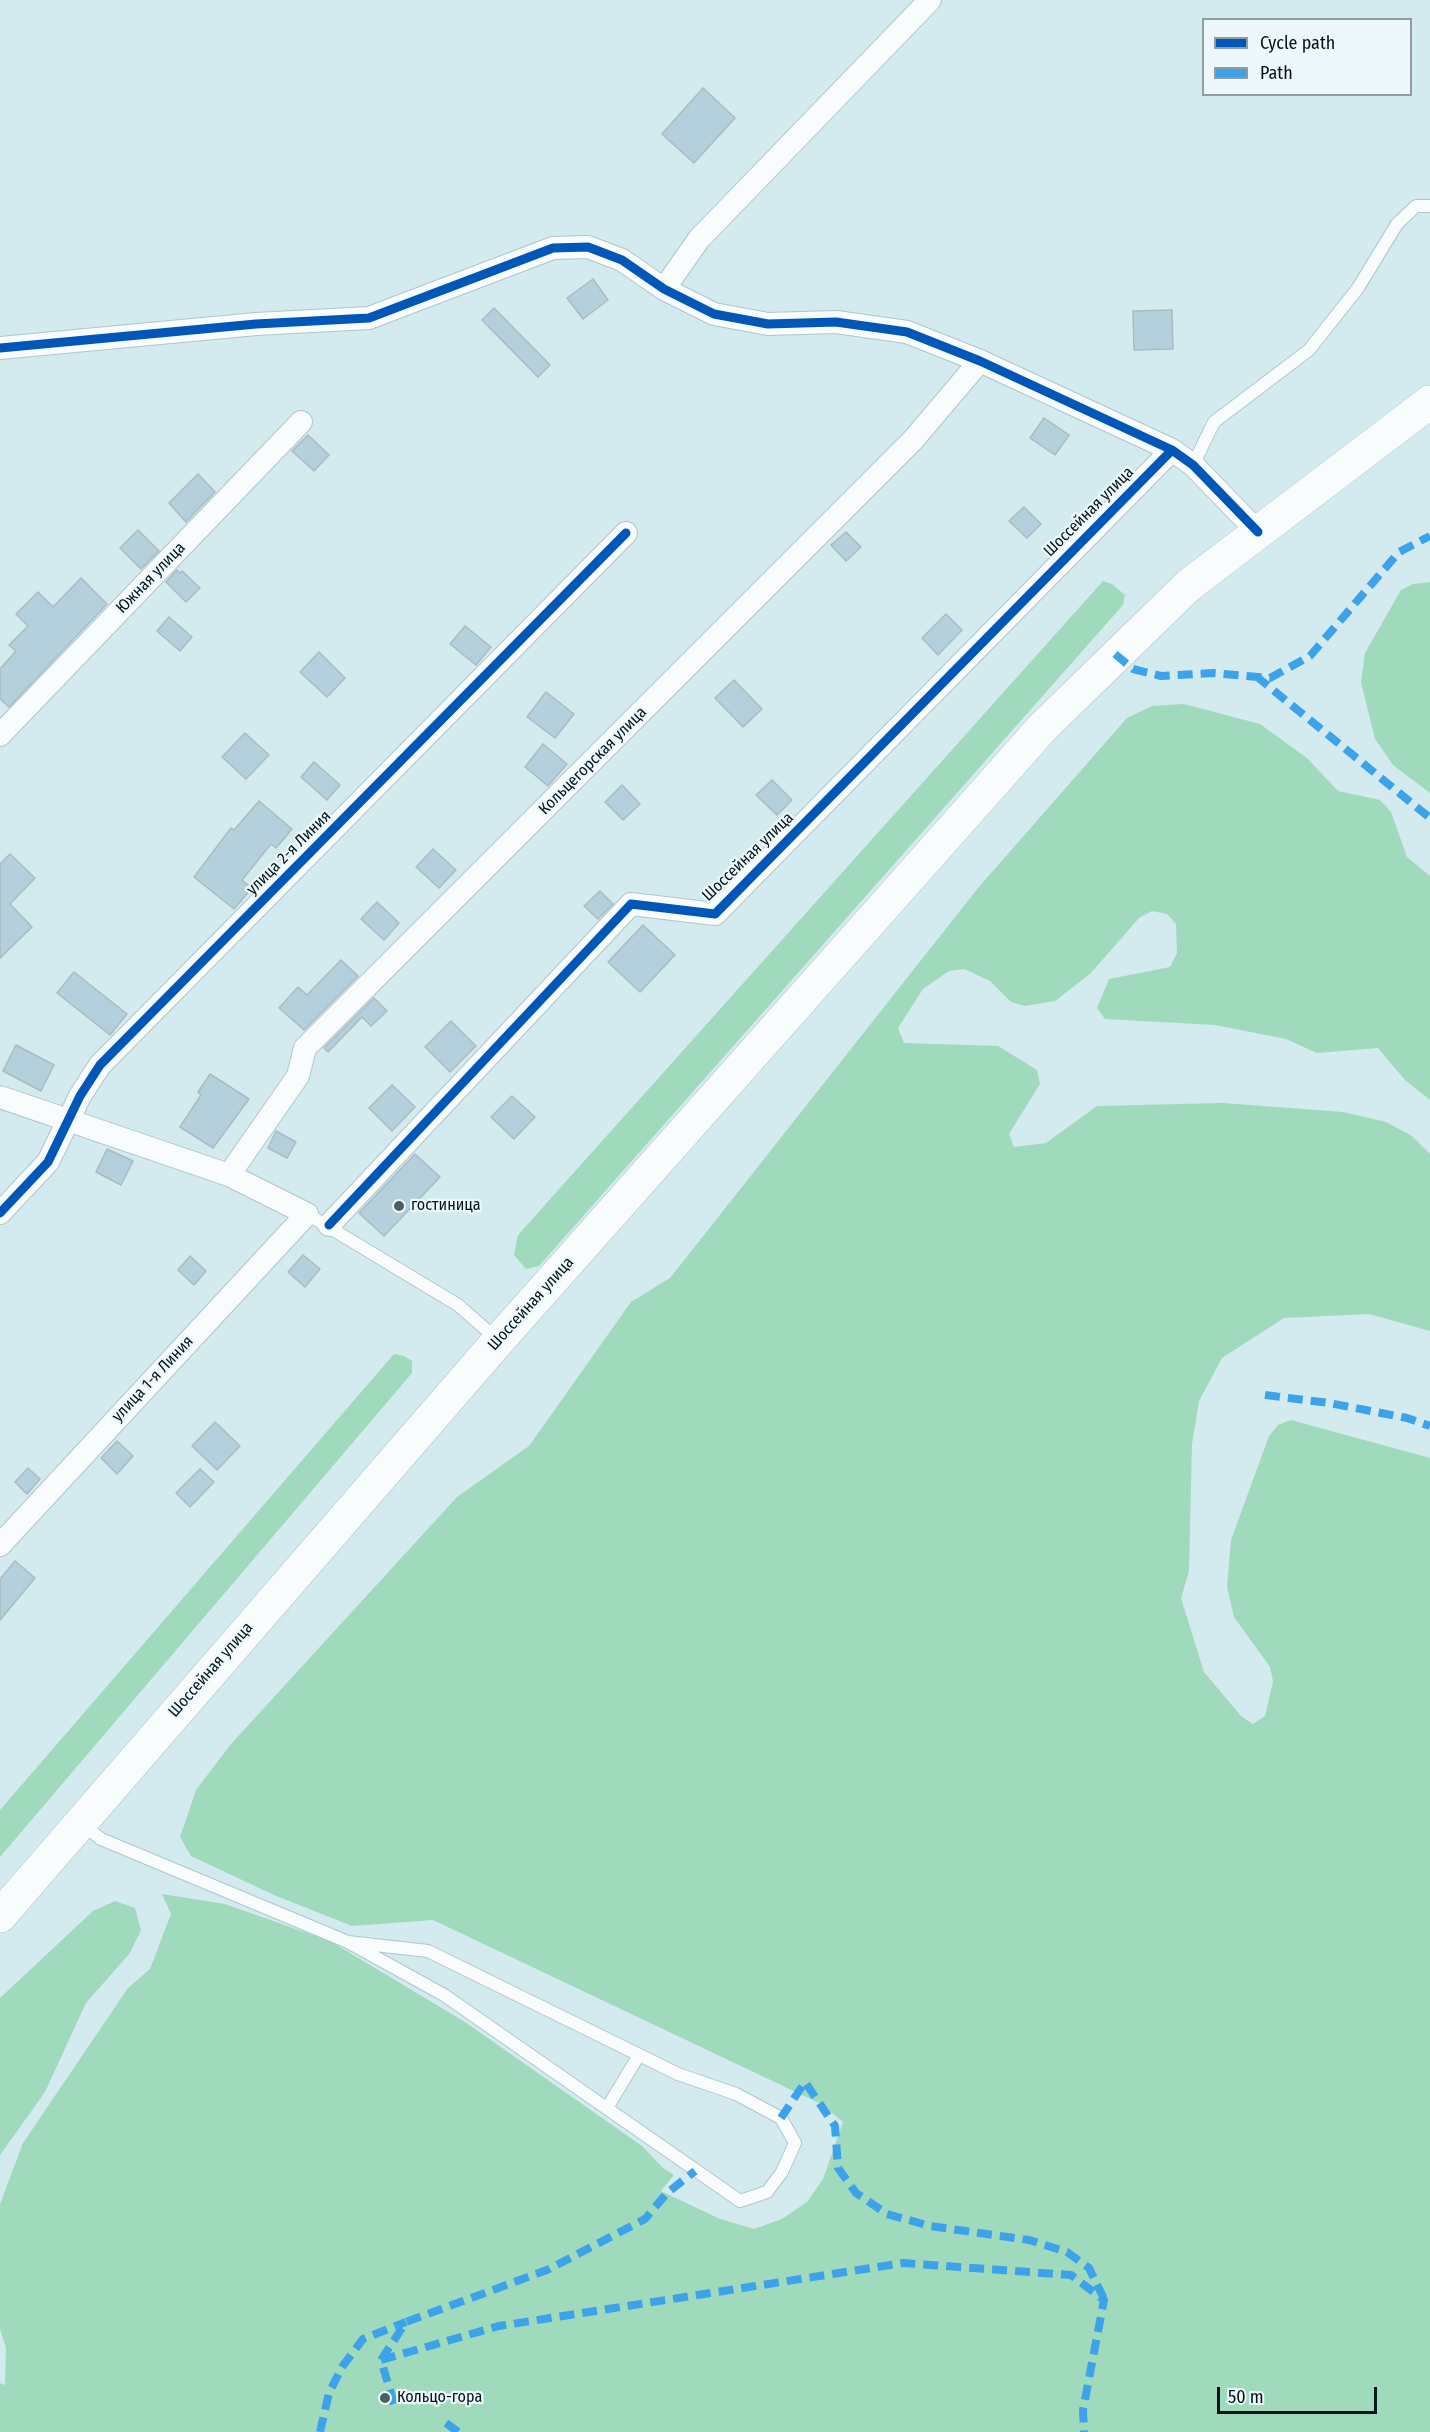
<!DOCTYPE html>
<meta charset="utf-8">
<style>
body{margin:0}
#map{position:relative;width:1430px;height:2432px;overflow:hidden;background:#d3eaef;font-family:"Fira Sans Condensed",sans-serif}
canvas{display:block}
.legend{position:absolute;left:1202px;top:18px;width:210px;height:78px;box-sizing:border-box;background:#eef8fb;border:2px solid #8f9da1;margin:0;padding:8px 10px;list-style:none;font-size:18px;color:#011419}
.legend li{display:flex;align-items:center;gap:12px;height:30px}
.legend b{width:30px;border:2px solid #8f9da1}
.scale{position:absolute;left:1217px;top:2387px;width:160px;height:27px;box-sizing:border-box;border:3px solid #011419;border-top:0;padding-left:8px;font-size:18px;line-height:21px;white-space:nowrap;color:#011419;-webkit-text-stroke:4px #eef8fb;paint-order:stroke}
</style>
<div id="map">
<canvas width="1430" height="2432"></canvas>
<ul class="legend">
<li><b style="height:8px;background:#0057b8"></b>Cycle path</li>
<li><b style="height:8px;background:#3ca2ea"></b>Path</li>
</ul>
<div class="scale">50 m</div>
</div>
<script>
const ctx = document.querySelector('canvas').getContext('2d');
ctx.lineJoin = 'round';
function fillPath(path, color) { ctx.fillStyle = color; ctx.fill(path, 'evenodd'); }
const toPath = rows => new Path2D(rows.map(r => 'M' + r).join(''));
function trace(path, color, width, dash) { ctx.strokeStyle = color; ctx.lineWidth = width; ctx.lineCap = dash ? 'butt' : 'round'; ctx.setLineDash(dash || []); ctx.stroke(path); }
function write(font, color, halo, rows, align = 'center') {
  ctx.font = font + ' "Fira Sans Condensed",sans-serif'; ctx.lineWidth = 4.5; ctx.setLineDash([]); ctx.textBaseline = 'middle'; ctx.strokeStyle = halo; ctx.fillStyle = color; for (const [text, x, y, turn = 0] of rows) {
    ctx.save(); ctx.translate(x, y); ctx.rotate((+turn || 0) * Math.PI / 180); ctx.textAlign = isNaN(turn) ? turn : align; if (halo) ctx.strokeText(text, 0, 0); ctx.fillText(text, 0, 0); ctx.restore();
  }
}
fillPath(toPath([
 [1103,581,1112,584,1125,595,1123,605,539,1266,526,1269,514,1255,518,1235],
 [1430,582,1430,793,1393,765,1375,739,1361,682,1365,653,1401,590,1413,584],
 [1184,704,1260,724,1307,758,1338,791,1380,800,1391,812,1407,857,1430,876,1430,1100,1405,1080,1378,1048,1317,1053,1286,1039,1215,1025,1105,1019,1097,1008,1109,979,1170,967,1177,953,1176,924,1167,914,1152,911,1139,918,1091,973,1055,1001,1025,1006,1011,1002,990,981,964,969,949,971,923,989,898,1028,904,1043,998,1046,1037,1070,1040,1084,1009,1134,1014,1147,1046,1143,1097,1106,1223,1103,1343,1112,1386,1122,1412,1136,1430,1154,1430,1331,1369,1314,1284,1318,1222,1358,1199,1401,1192,1444,1189,1571,1181,1598,1204,1672,1241,1716,1253,1724,1265,1716,1273,1681,1270,1667,1234,1617,1227,1587,1231,1540,1269,1436,1278,1425,1291,1420,1430,1458,1430,2432,0,2432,0,2383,5,2385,6,2348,0,2329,0,2204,23,2143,128,1988,150,1969,171,1914,162,1894,225,1904,330,1941,465,2022,642,2146,663,2168,674,2175,661,2191,720,2219,754,2229,782,2219,807,2202,823,2179,843,2122,821,2104,433,1920,352,1926,274,1895,191,1856,180,1837,196,1790,231,1744,457,1497,529,1446,631,1302,670,1278,978,888,1127,718,1152,706],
 [394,1354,404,1356,412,1361,412,1373,0,1857,0,1810],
 [115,1901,135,1908,141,1930,130,1953,86,2003,45,2092,0,2155,0,1998,93,1911]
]), '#a0dabc');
const building = toPath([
 [703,88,735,118,694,163,662,134,703,88],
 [593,279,608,300,583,319,567,298,593,279],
 [494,308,550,365,538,377,482,320,494,308],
 [1172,310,1173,349,1134,350,1133,311,1172,310],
 [1044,418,1069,435,1055,455,1030,438,1044,418],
 [308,435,329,455,314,471,292,451,308,435],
 [198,474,215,492,186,522,169,503,198,474],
 [1024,507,1041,524,1027,538,1009,521,1024,507],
 [138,530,159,551,141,569,120,548,138,530],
 [846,532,861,547,846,561,831,545,846,532],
 [177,570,180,573,182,571,200,588,186,602,166,582,177,570],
 [81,578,107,604,9,707,0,699,0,669,16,651,9,645,28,626,16,614,38,592,53,607,81,578],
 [946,614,962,630,938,655,922,638,946,614],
 [169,617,192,637,180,651,157,631,169,617],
 [465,626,491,647,476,665,450,644,465,626],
 [319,652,345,678,327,697,300,672,319,652],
 [734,680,762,709,743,727,715,698,734,680],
 [546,692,574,714,555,738,527,717,546,692],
 [245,733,269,755,246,779,222,757,245,733],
 [543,744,567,764,548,786,525,767,543,744],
 [314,762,340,785,327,800,301,777,314,762],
 [772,780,792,800,777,815,756,795,772,780],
 [622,785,640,804,623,820,605,802,622,785],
 [259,801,292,829,276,848,271,844,242,880,252,888,234,909,194,877,231,828,234,830,259,801],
 [433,849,456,870,439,888,416,867,433,849],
 [10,854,35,878,10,904,32,927,0,958,0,864,10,854],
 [600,891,613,904,598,919,584,906,600,891],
 [377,902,399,923,384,940,361,919,377,902],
 [643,925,675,955,640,992,608,962,643,925],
 [341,960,358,976,304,1030,279,1008,298,987,307,995,341,960],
 [74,972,127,1014,110,1035,57,993,74,972],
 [374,998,387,1011,371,1026,362,1017,328,1052,324,1048,374,998],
 [451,1021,476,1046,450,1072,425,1047,451,1021],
 [16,1045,54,1065,41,1091,3,1071,16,1045],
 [210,1074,249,1099,213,1148,180,1127,201,1095,198,1092,210,1074],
 [392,1085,415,1107,392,1131,369,1108,392,1085],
 [512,1096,535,1117,514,1139,491,1117,512,1096],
 [276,1131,296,1142,287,1158,268,1148,276,1131],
 [107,1149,133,1161,121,1185,96,1172,107,1149],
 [415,1154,440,1177,384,1236,359,1213,415,1154],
 [303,1255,320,1269,305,1287,288,1272,303,1255],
 [190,1256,206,1271,194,1285,178,1270,190,1256],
 [215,1422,240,1446,217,1470,192,1446,215,1422],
 [117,1441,133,1456,117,1474,101,1458,117,1441],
 [28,1468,40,1479,27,1494,15,1482,28,1468],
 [200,1469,214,1482,190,1507,176,1493,200,1469],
 [15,1561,35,1578,0,1620,0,1579,15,1561]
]);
fillPath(building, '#b4d0dc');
trace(building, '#a9bcc2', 1.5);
const lane = toPath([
 [1193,465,1214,422,1309,350,1358,288,1397,224,1416,206,1430,206],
 [307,1214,458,1305,498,1340],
 [81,1823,101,1839,348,1942,444,1995,740,2201,767,2192,782,2172,795,2143,781,2118,736,2094,678,2074,428,1951,348,1942],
 [607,2108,639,2055]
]);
const street = toPath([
 [664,289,699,239,930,0],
 [0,348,256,324,369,318,553,248,588,247,622,260,664,289,714,314,768,324,836,322,907,332,980,361,1172,450,1193,465,1258,532],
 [0,735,301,422],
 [0,1097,229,1175,307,1214,0,1545],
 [229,1175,298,1076,305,1048,913,440,980,361],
 [0,1213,48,1162,80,1096,100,1065,626,533],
 [329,1225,631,904,715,914,1172,450]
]);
const primary = toPath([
 [0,1916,499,1340,1043,727,1189,585,1430,402]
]);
trace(lane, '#b1c6cb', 14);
trace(street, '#b1c6cb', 24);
trace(primary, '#b1c6cb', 34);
trace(lane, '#f8fcfd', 12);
trace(street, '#f8fcfd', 22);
trace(primary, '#f8fcfd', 33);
trace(toPath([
 [1115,654,1133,669,1161,676,1213,673,1270,678,1310,656,1399,552,1430,536],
 [1256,676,1430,818],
 [1265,1395,1329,1403,1407,1418,1430,1426],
 [781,2118,805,2082,835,2126,838,2168,856,2193,887,2214,930,2226,1029,2240,1067,2252,1089,2268,1104,2299],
 [381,2360,499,2326,903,2263,1071,2275,1104,2300,1083,2410,1084,2432],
 [394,2404,381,2360,406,2322,547,2270,645,2219,667,2193,695,2171],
 [446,2423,458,2432],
 [320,2432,329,2393,342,2367,363,2339,406,2322]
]), '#3ca2ea', 8, [15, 8]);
trace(toPath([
 [0,348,256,324,369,318,553,248,588,247,622,260,664,289,714,314,768,324,836,322,907,332,980,361,1172,450,1193,465,1258,532],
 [0,1213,48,1162,80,1096,100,1065,626,533],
 [329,1225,631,904,715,914,1172,450]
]), '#0057b8', 9);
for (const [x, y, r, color] of [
 [399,1206,6,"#4a5f64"],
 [385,2398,6,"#4a5f64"]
]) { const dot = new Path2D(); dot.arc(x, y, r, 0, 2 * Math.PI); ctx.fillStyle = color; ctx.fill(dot); trace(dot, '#eef8fb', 2); }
write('16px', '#011419', '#eef8fb', [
 ["Шоссейная улица",1089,512,-45],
 ["Южная улица",151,578,-46],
 ["Кольцегорская улица",593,761,-45],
 ["улица 2-я Линия",289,853,-45],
 ["Шоссейная улица",748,857,-44],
 ["Шоссейная улица",531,1304,-48],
 ["улица 1-я Линия",153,1379,-47],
 ["Шоссейная улица",211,1670,-49]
]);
write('16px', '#011419', '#eef8fb', [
 ["гостиница",411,1206],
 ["Кольцо-гора",397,2398]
], 'left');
</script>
